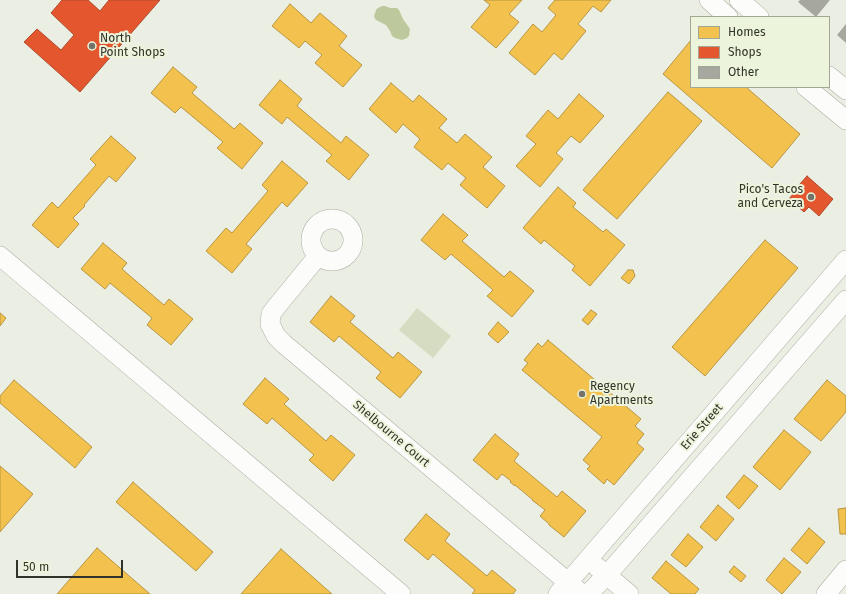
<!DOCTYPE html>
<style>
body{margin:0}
#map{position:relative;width:846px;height:594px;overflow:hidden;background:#ebeee2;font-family:"Fira Sans",sans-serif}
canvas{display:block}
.legend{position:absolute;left:690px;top:16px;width:140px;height:72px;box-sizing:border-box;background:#edf4dc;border:1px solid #a2a795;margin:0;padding:5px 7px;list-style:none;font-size:12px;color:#31332a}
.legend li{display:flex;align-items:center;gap:8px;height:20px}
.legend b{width:20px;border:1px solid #a2a795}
.scale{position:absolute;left:16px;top:560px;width:107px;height:18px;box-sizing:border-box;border:2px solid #31332a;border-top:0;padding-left:5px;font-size:12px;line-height:14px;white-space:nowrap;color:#31332a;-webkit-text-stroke:3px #edf4dc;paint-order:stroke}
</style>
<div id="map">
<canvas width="846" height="594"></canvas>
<ul class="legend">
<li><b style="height:11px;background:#f2c14e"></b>Homes</li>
<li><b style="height:11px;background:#e4572e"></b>Shops</li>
<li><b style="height:11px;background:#a6a89f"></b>Other</li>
</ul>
<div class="scale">50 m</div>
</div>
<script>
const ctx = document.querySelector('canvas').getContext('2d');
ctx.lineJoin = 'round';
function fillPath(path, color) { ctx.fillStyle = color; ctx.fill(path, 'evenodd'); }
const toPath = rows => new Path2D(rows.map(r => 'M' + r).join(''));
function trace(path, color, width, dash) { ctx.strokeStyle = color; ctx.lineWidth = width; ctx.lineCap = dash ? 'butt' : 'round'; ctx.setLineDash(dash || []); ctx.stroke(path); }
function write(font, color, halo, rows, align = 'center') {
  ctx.font = font + ' "Fira Sans",sans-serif'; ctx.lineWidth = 4; ctx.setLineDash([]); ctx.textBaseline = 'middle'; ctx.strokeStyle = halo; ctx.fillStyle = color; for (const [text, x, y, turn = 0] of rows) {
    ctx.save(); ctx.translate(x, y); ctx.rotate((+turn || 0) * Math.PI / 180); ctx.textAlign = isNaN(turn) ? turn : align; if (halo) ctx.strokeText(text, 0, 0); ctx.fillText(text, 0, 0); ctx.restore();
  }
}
fillPath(toPath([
 [417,308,451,336,433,358,399,330]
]), '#d6dcc2');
fillPath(toPath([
 [382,6,385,6,390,8,397,8,399,10,403,19,410,29,409,36,407,38,402,40,395,38,392,36,390,31,386,25,378,21,375,19,374,16,376,10,378,8]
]), '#bec89d');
const homes = toPath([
 [484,0,522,0,509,14,519,22,496,48,471,27,490,5,484,0],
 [555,0,611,0,601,12,593,6,578,24,586,31,562,60,554,53,535,75,509,53,533,24,542,32,556,15,548,8,555,0],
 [290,4,311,23,320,13,347,36,339,46,362,65,343,87,315,63,322,55,305,41,299,48,272,26,290,4],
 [691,40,691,87,746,87,800,134,772,168,663,74,691,40],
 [173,67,197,87,192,93,234,129,240,123,263,143,242,169,217,148,223,142,181,107,175,113,151,93,173,67],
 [280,80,302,99,297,106,341,143,346,136,369,155,349,180,326,161,332,155,287,117,282,124,259,105,280,80],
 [391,83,413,102,419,95,447,119,439,128,457,143,465,134,492,157,483,167,505,186,487,208,460,185,466,178,448,163,442,170,414,147,420,139,403,124,396,133,369,109,391,83],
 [668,92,702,121,617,219,583,190,668,92],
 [579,94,604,116,580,143,571,136,556,153,563,159,540,187,516,166,536,144,526,136,548,110,558,119,579,94],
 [111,136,136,158,116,182,109,176,84,205,85,206,73,218,79,224,58,248,32,225,52,202,58,208,96,165,90,159,111,136],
 [282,161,308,183,287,207,282,202,246,244,252,249,232,273,206,251,226,228,232,233,268,191,262,185,282,161],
 [558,187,576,203,573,207,603,232,606,229,625,245,590,286,572,270,575,266,544,240,541,244,523,228,558,187],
 [443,214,468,235,462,241,504,277,510,271,534,291,512,317,487,296,493,290,451,254,445,260,421,240,443,214],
 [765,240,798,268,705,376,672,347,765,240],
 [103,243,127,263,122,269,164,305,169,299,193,319,171,345,147,325,152,318,110,283,105,289,81,269,103,243],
 [628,270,633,270,635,276,629,284,621,278,628,270],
 [331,296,355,316,350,322,393,358,398,352,422,372,400,398,376,378,381,372,339,336,334,342,310,322,331,296],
 [591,310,597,314,588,325,582,320,591,310],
 [0,313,6,318,0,326,0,313],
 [498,322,509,332,498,343,488,334,498,322],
 [548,340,641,419,635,426,644,434,637,443,644,449,614,485,607,479,604,484,587,469,590,466,583,460,602,437,522,370,528,363,524,360,538,343,542,347,548,340],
 [265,378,289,399,284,404,326,441,331,435,355,455,333,481,309,460,314,455,272,418,267,424,243,404,265,378],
 [14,380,92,447,75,468,0,403,0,396,14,380],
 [827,380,846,396,846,412,821,441,794,419,827,380],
 [784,430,811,452,780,490,753,467,784,430],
 [495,434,519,454,514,461,557,497,562,491,586,511,564,537,549,525,549,524,540,516,545,510,532,500,533,500,515,485,515,486,510,482,511,481,502,474,497,480,473,460,495,434],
 [0,466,33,494,0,532,0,466],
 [744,475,758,486,739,509,726,497,744,475],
 [133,482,213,552,196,571,116,502,133,482],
 [718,505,734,519,716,541,700,527,718,505],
 [846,508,846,534,840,534,838,509,846,508],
 [426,514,450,534,445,541,487,576,492,570,516,590,513,594,472,594,475,590,433,554,428,560,404,540,426,514],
 [809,528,825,542,807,564,791,550,809,528],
 [688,534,703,547,686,567,671,555,688,534],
 [97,548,150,594,57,594,97,548],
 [281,549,332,594,241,594,281,549],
 [784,558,801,572,782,594,766,580,784,558],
 [666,561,699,589,695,594,671,594,652,578,666,561],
 [734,566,746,576,741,582,729,572,734,566]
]);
fillPath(homes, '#f2c14e');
trace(homes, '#b89643', 1);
const shops = toPath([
 [62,0,88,0,100,11,109,0,160,0,80,92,24,42,37,29,61,50,74,35,51,13,62,0],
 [807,176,833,199,819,216,809,207,804,212,789,199,793,194,792,193,807,176]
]);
fillPath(shops, '#e4572e');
trace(shops, '#ae4c2d', 1);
fillPath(toPath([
 [800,0,830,0,816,17,798,2],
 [846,24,846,43,837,35]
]), '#a6a89f');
const minor = toPath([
 [709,0,728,17],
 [739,0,759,17],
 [829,76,846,90],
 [806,87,846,120],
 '311 240a21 21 0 1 1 42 0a21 21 0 1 1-42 0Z',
 [0,256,401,594],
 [318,256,277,306,271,314,270,324,276,336,284,344,582,594],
 [597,567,629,594],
 [558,594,846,260],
 [588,594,607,575,846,300],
 [826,594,846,570]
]);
trace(minor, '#acaea4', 20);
trace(minor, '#fcfcfb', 19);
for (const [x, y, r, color] of [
 [92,46,4,"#72746a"],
 [811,197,4,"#72746a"],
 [582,394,4,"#72746a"]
]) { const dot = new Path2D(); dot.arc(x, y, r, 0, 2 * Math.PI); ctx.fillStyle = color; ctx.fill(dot); trace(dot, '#edf4dc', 1.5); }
write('12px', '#31332a', '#edf4dc', [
 ["North",100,39],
 ["Point Shops",100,53],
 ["Pico's Tacos",803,190,"right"],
 ["and Cerveza",803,204,"right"],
 ["Regency",590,387],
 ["Apartments",590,401]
], 'left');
write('12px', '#31332a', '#edf4dc', [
 ["Erie Street",702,427,-49],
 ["Shelbourne Court",391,434,40]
]);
</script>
